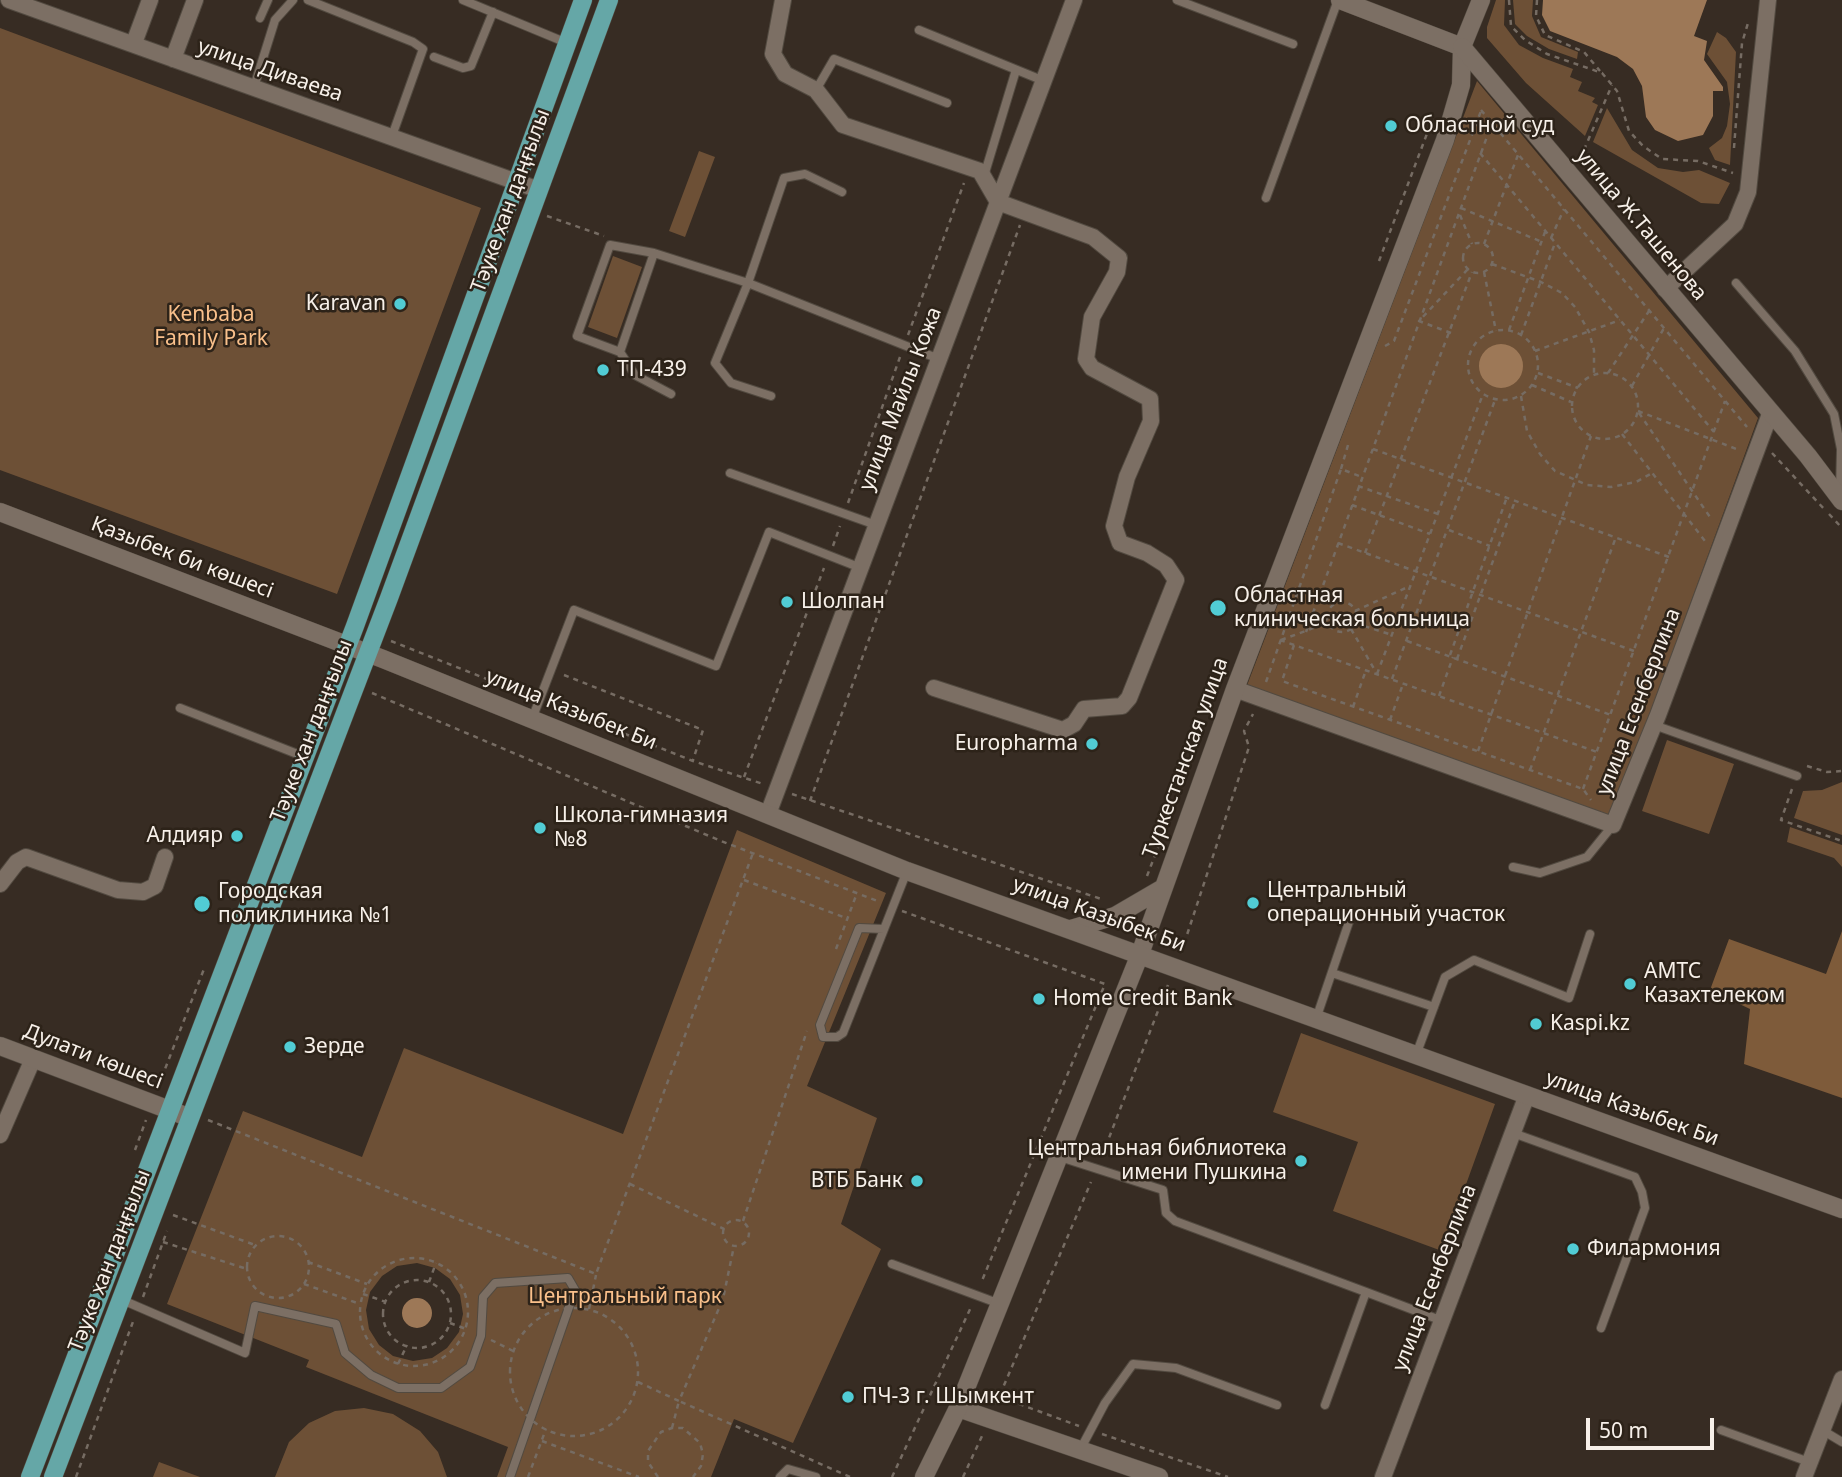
<!DOCTYPE html>
<meta charset="utf-8">
<style>
body{margin:0}
#map{position:relative;width:1842px;height:1477px;overflow:hidden;background:#372c23;font-family:"Noto Sans",sans-serif}
canvas{display:block}
.scale{position:absolute;left:1586px;top:1418px;width:128px;height:32px;box-sizing:border-box;border:4px solid #f7f0e9;border-top:0;padding-left:9px;font-size:21px;line-height:24px;white-space:nowrap;color:#f7f0e9;-webkit-text-stroke:5px #2d2319;paint-order:stroke}
</style>
<div id="map">
<canvas width="1842" height="1477"></canvas>
<div class="scale">50 m</div>
</div>
<script>
const ctx = document.querySelector('canvas').getContext('2d');
ctx.lineJoin = 'round';
function fillPath(path, color) { ctx.fillStyle = color; ctx.fill(path, 'evenodd'); }
const toPath = rows => new Path2D(rows.map(r => 'M' + r).join(''));
function trace(path, color, width, dash) { ctx.strokeStyle = color; ctx.lineWidth = width; ctx.lineCap = dash ? 'butt' : 'round'; ctx.setLineDash(dash || []); ctx.stroke(path); }
function write(font, color, halo, rows, align = 'center') {
  ctx.font = font + ' "Noto Sans",sans-serif'; ctx.lineWidth = 5; ctx.setLineDash([]); ctx.textBaseline = 'middle'; ctx.strokeStyle = halo; ctx.fillStyle = color; for (const [text, x, y, turn = 0] of rows) {
    ctx.save(); ctx.translate(x, y); ctx.rotate((+turn || 0) * Math.PI / 180); ctx.textAlign = isNaN(turn) ? turn : align; if (halo) ctx.strokeText(text, 0, 0); ctx.fillText(text, 0, 0); ctx.restore();
  }
}
fillPath(toPath([
 [1496,0,1505,0,1504,25,1519,45,1543,58,1573,69,1570,77,1582,82,1578,91,1595,98,1592,102,1598,105,1585,136,1526,83,1487,38,1487,27],
 [1513,0,1533,0,1532,16,1541,37,1578,52,1577,59,1549,49,1527,36,1515,24],
 [0,28,481,208,337,594,0,470],
 [1717,32,1726,38,1736,52,1730,165,1715,160,1709,148,1722,138,1727,126,1730,104,1727,82,1707,54],
 [1477,81,1758,418,1611,821,1246,688],
 [1607,108,1632,150,1658,168,1683,172,1699,170,1730,183,1719,204,1701,203,1593,142],
 [699,151,715,157,685,237,669,231],
 [613,256,642,267,617,338,588,327],
 [1667,740,1734,764,1709,834,1642,811],
 [1842,782,1842,835,1794,818,1803,791,1822,790],
 [1790,827,1842,845,1842,867,1834,858,1787,842],
 [737,830,886,893,807,1086,877,1118,841,1224,881,1249,793,1443,734,1419,711,1477,497,1477,508,1447,306,1367,309,1360,167,1304,243,1111,362,1157,404,1048,623,1134],
 [417,1263,435,1268,450,1279,460,1295,463,1314,459,1332,447,1348,432,1358,413,1361,393,1356,379,1345,369,1329,366,1310,370,1292,382,1276,397,1266],
 [1301,1033,1495,1104,1442,1251,1333,1211,1358,1142,1273,1112],
 [364,1408,393,1414,420,1431,438,1452,447,1477,275,1477,289,1442,309,1423,335,1411],
 [159,1462,200,1477,153,1477]
]), '#6d5036');
fillPath(toPath([
 [1842,931,1842,1098,1744,1064,1750,1009,1710,990,1729,939,1826,974]
]), '#7e5b3a');
fillPath(toPath([
 [1543,0,1707,0,1694,36,1707,41,1704,60,1723,87,1723,91,1713,91,1713,116,1703,135,1678,141,1655,130,1646,117,1642,86,1633,69,1617,57,1550,31,1542,15],
 '1479 366a22 22 0 1 1 44 0a22 22 0 1 1-44 0Z',
 '402 1313a15 15 0 1 1 30 0a15 15 0 1 1-30 0Z'
]), '#9d7857');
const service = toPath([
 [308,0,413,42,423,49,392,136],
 [463,0,567,43],
 [1177,0,1293,44],
 [260,18,268,0],
 [919,30,1044,81],
 [434,57,463,68,471,66,493,12],
 [254,87,275,20,293,0],
 [816,90,834,59,947,103],
 [984,176,1016,70],
 [1266,198,1338,0],
 [654,253,620,352,577,336,610,245,654,253,748,283,939,359],
 [1736,283,1795,351,1834,414,1841,449,1840,492],
 [620,352,635,375,671,394],
 [771,396,731,383,715,363,748,283,784,178,805,174,842,192],
 [730,473,876,525],
 [180,708,305,757],
 [532,719,574,610,716,666,769,532,861,568],
 [1654,725,1797,776],
 [1513,867,1540,873,1587,857,1613,825],
 [884,929,859,928,820,1025,823,1037,837,1037,843,1033,907,871],
 [1332,973,1434,1007],
 [1316,1019,1350,919],
 [1416,1055,1445,977,1474,960,1569,998,1590,934],
 [1513,1133,1635,1177,1642,1192,1645,1208,1601,1328],
 [1060,1157,1163,1190,1166,1213,1175,1221,1366,1292],
 [892,1264,1000,1304],
 [120,1299,245,1353,255,1306,336,1324,345,1353,371,1375,398,1388,441,1388,470,1367,481,1336,483,1297,495,1283,568,1278,575,1290,510,1477],
 [1325,1405,1366,1292,1440,1320],
 [1721,1430,1809,1462],
 [1822,1430,1842,1442],
 [1080,1450,1105,1403,1133,1364,1176,1368,1277,1405],
 [780,1477,788,1469,816,1477]
]);
const minor = toPath([
 [9,0,539,190],
 [783,0,773,54,785,74,816,90,843,125,980,171,998,202,1093,237,1119,258,1117,272,1092,317,1086,359,1092,368,1150,399,1151,421,1127,477,1114,526,1120,543,1147,553,1166,565,1176,580,1129,698,1122,706,1084,709,1074,724,1063,730,934,688],
 [134,43,150,0],
 [173,59,195,0],
 [1665,289,1735,224,1748,192,1768,0],
 [1235,689,1613,825,1658,715,1770,414],
 [768,814,1074,0],
 [0,884,17,862,26,857,118,890,143,892,155,886,165,857],
 [0,1135,33,1059],
 [1383,1477,1527,1095],
 [1804,1477,1842,1379]
]);
const tertiary = toPath([
 [1340,0,1462,47],
 [1071,929,1115,916,1163,888],
 [1140,954,1235,689,1445,140,1461,85,1462,47,1481,0],
 [958,1408,1159,1477]
]);
const secondary = toPath([
 [1462,47,1808,456,1842,501],
 [0,512,383,659,907,871,1842,1209],
 [0,1046,188,1117],
 [924,1477,958,1408,1140,954]
]);
const primary = toPath([
 [30,1477,355,626,583,0],
 [53,1477,389,598,609,0]
]);
trace(service, '#524a40', 10);
trace(minor, '#524a40', 18);
trace(tertiary, '#524a40', 19);
trace(secondary, '#524a40', 19);
trace(primary, '#524a40', 19);
trace(toPath([
 [1509,0,1511,26,1525,40,1547,54,1602,73,1617,91,1629,131,1643,146,1662,159,1698,161,1733,173],
 [1537,0,1536,16,1545,35,1584,52,1600,71],
 [1481,110,1747,427],
 [1734,148,1742,43,1748,23],
 [1480,153,1714,432],
 [1580,159,1612,85],
 [1461,208,1542,242],
 [1460,215,1472,244],
 [547,216,604,236],
 [1551,238,1564,209],
 '1463 258a15 15 0 1 1 30 0a15 15 0 1 1-30 0Z',
 [1484,244,1518,155],
 [1379,261,1431,123],
 [1492,264,1541,282,1562,293,1575,307,1589,332,1594,350,1594,374],
 [1484,272,1496,331],
 '1468 365a35 35 0 1 1 70 0a35 35 0 1 1-70 0Z',
 [1509,330,1545,232],
 [1451,333,1419,321,1468,269],
 [908,335,964,183],
 [1521,335,1555,243],
 [1385,346,1394,341,1481,111],
 [1535,351,1620,320],
 '1572 406a33 33 0 1 1 66 0a33 33 0 1 1-66 0Z',
 [1538,373,1578,388],
 [1608,373,1649,311],
 [1532,385,1571,402],
 [1632,386,1664,328],
 [1521,396,1527,431,1540,454,1555,471,1587,485,1611,487,1636,482,1654,472],
 [1638,411,1739,450],
 [1639,413,1712,520],
 [1622,434,1705,541],
 [1373,449,1669,557],
 [1772,453,1825,510],
 [1341,469,1348,445],
 [1358,486,1438,514],
 [848,503,900,357],
 [1352,505,1430,534],
 [1829,514,1842,528],
 [1449,530,1490,546],
 [1338,543,1634,651],
 [833,546,840,526],
 [1365,553,1472,272],
 '1327 617a15 15 0 1 1 30 0a15 15 0 1 1-30 0Z',
 [1355,611,1410,586],
 [1355,623,1392,635],
 [1351,629,1377,674],
 [1306,632,1492,123],
 [1280,640,1597,752],
 [1281,640,1327,623],
 [391,641,527,695],
 [1407,641,1611,715],
 [1294,645,1282,681,1583,789,1591,800],
 [1450,655,1507,497],
 [1457,659,1515,501],
 [1377,674,1483,394],
 [564,675,703,730,693,760],
 [1392,679,1495,400],
 [1266,682,1341,469,1362,477],
 [372,693,721,841,880,902],
 [1439,696,1453,657],
 [550,704,693,761,763,784],
 [1353,707,1366,670],
 [1390,720,1403,684],
 [1478,751,1591,436],
 [1807,766,1827,772,1842,771],
 [1530,770,1616,537],
 [744,777,824,568],
 [1583,789,1725,401],
 [1792,789,1781,820,1842,841],
 [792,794,1104,900],
 [810,801,1020,225],
 [1147,876,1167,824],
 [744,880,846,918],
 [902,911,1105,984,981,1283],
 [836,949,857,893],
 [1181,953,1249,747,1244,731,1253,714],
 [158,1087,204,969],
 [208,1120,596,1274,753,853],
 [135,1150,146,1120],
 [1102,1156,1168,985],
 [630,1184,724,1229],
 [173,1215,255,1245],
 '723 1233a13 13 0 1 1 26 0a13 13 0 1 1-26 0Z',
 [743,1221,807,1031],
 '247 1267a31 31 0 1 1 62 0a31 31 0 1 1-62 0Z',
 [163,1242,247,1269],
 '360 1312a54 54 0 1 1 108 0a54 54 0 1 1-108 0Z',
 [308,1262,367,1284],
 '383 1314a34 34 0 1 1 68 0a34 34 0 1 1-68 0Z',
 [429,1282,436,1263],
 [304,1284,360,1304],
 [363,1294,386,1302],
 [143,1297,167,1231],
 '510 1372a64 64 0 1 1 128 0a64 64 0 1 1-128 0Z',
 [589,1309,596,1275],
 [450,1323,466,1329],
 [491,1340,513,1351],
 [398,1364,407,1345],
 [638,1382,679,1401,723,1299,734,1246],
 [1000,1397,1079,1426],
 [996,1404,1091,1182],
 [672,1428,679,1401,850,1477],
 [1102,1434,1228,1477],
 [542,1441,639,1477],
 [76,1477,134,1319],
 [528,1477,546,1429],
 [658,1477,648,1462,648,1451,661,1432,672,1428,683,1428,700,1443,703,1454,701,1466,693,1477],
 [892,1477,972,1305],
 [963,1477,982,1436]
]), '#766c63', 2.5, [5, 5]);
trace(service, '#7c6f64', 8);
trace(minor, '#7c6f64', 16);
trace(tertiary, '#7c6f64', 18);
trace(secondary, '#7c6f64', 18);
trace(primary, '#65a7a7', 18);
for (const [x, y, r, color] of [
 [1391,126,7,"#51ccd4"],
 [400,304,7,"#51ccd4"],
 [603,370,7,"#51ccd4"],
 [787,602,7,"#51ccd4"],
 [1218,608,9,"#51ccd4"],
 [1092,744,7,"#51ccd4"],
 [540,828,7,"#51ccd4"],
 [237,836,7,"#51ccd4"],
 [1253,903,7,"#51ccd4"],
 [202,904,9,"#51ccd4"],
 [1630,984,7,"#51ccd4"],
 [1039,999,7,"#51ccd4"],
 [1536,1024,7,"#51ccd4"],
 [290,1047,7,"#51ccd4"],
 [1301,1161,7,"#51ccd4"],
 [917,1181,7,"#51ccd4"],
 [1573,1249,7,"#51ccd4"],
 [848,1397,7,"#51ccd4"]
]) { const dot = new Path2D(); dot.arc(x, y, r, 0, 2 * Math.PI); ctx.fillStyle = color; ctx.fill(dot); trace(dot, '#2d2319', 2.5); }
write('21px', '#f7f0e9', '#2d2319', [
 ["улица Диваева",270,71,19],
 ["Тәуке хан даңғылы",511,201,-70],
 ["улица Ж.Ташенова",1641,225,50],
 ["улица Майлы Кожа",901,399,-69],
 ["Қазыбек би көшесі",182,558,21],
 ["улица Есенберлина",1639,702,-69],
 ["улица Казыбек Би",571,710,22],
 ["Тәуке хан даңғылы",312,731,-69],
 ["Туркестанская улица",1186,758,-70],
 ["улица Казыбек Би",1099,915,20],
 ["Дулати көшесі",93,1057,21],
 ["улица Казыбек Би",1632,1109,20],
 ["Тәуке хан даңғылы",110,1261,-69],
 ["улица Есенберлина",1435,1278,-69]
]);
write('21px', '#f7f0e9', '#2d2319', [
 ["Областной суд",1405,126],
 ["Karavan",386,304,"right"],
 ["ТП-439",617,370],
 ["Областная",1234,596],
 ["клиническая больница",1234,620],
 ["Шолпан",801,602],
 ["Europharma",1078,744,"right"],
 ["Школа-гимназия",554,816],
 ["№8",554,840],
 ["Алдияр",223,836,"right"],
 ["Центральный",1267,891],
 ["операционный участок",1267,915],
 ["Городская",218,892],
 ["поликлиника №1",218,916],
 ["АМТС",1644,972],
 ["Казахтелеком",1644,996],
 ["Home Credit Bank",1053,999],
 ["Kaspi.kz",1550,1024],
 ["Зерде",304,1047],
 ["Центральная библиотека",1287,1149,"right"],
 ["имени Пушкина",1287,1173,"right"],
 ["ВТБ Банк",903,1181,"right"],
 ["Филармония",1587,1249],
 ["ПЧ-3 г. Шымкент",862,1397]
], 'left');
write('21px', '#fac08b', '#2d2319', [
 ["Kenbaba",211,315],
 ["Family Park",211,339],
 ["Центральный парк",625,1297]
]);
</script>
